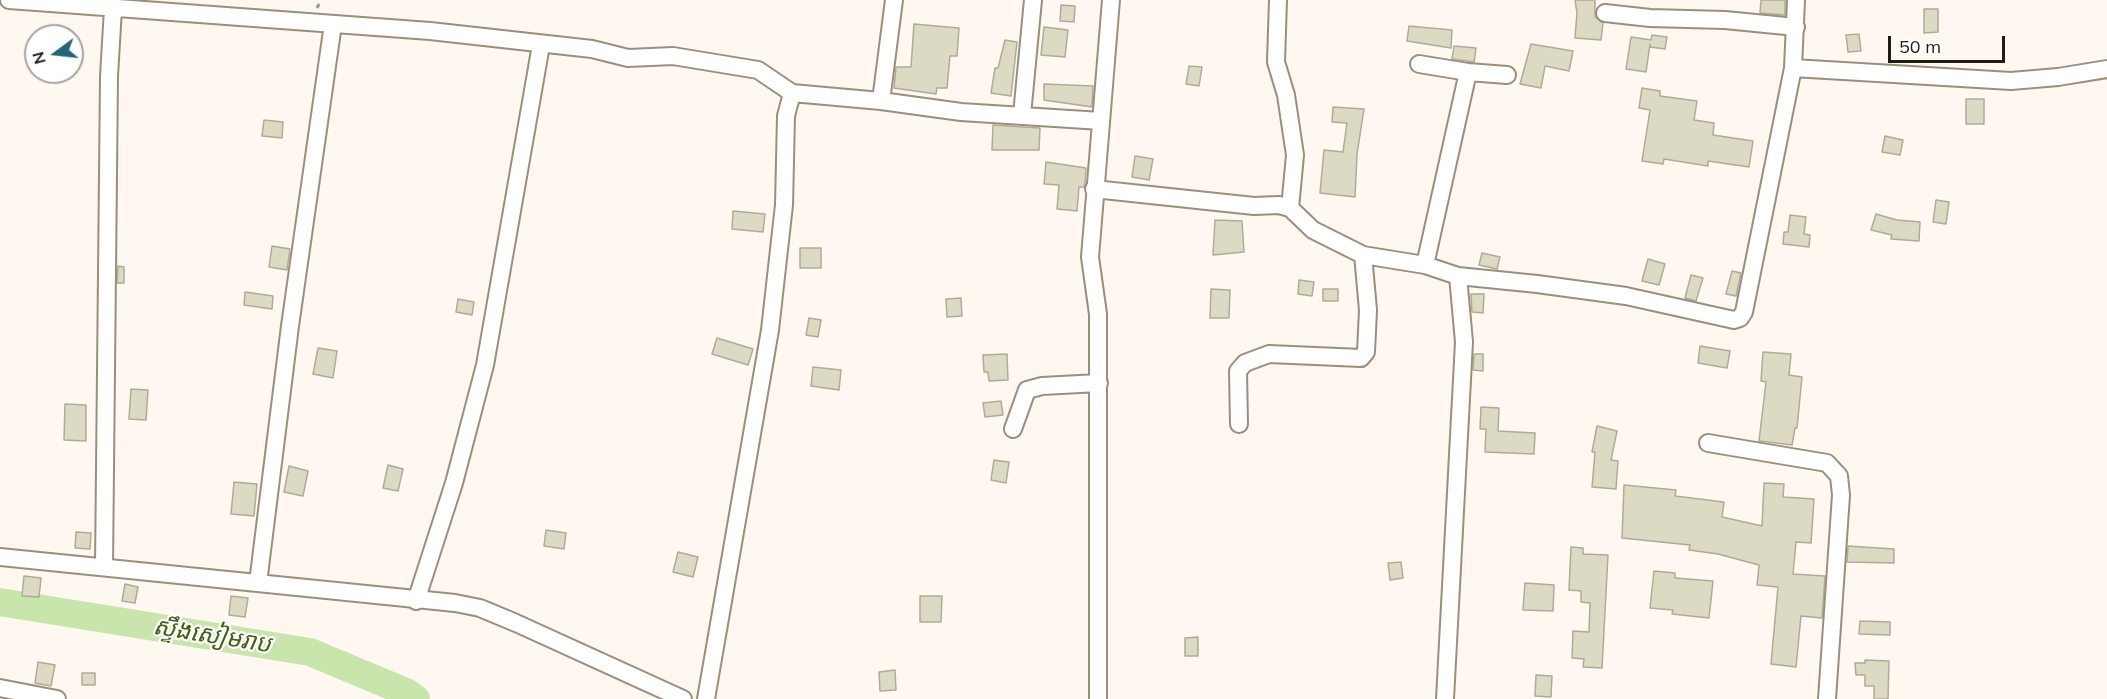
<!DOCTYPE html>
<meta charset="utf-8">
<style>
body{margin:0}
#map{position:relative;width:2107px;height:699px;overflow:hidden;background:#fef8f1;font-family:Mulish,sans-serif}
canvas{display:block}
.north{position:absolute;left:24px;top:24px;width:60px;height:60px;box-sizing:border-box;background:#fff;border:2px solid #a6a4a1;border-radius:50%;rotate:255deg;font-size:16px;font-weight:700;line-height:24px;text-align:center;color:#211b15}
.north::after{content:'';display:block;margin:auto;width:21px;height:27px;background:#267;clip-path:polygon(50% 0,100% 100%,50% 72%,0 100%)}
.scale{position:absolute;left:1888px;top:36px;width:117px;height:27px;box-sizing:border-box;border:3px solid #211b15;border-top:0;padding-left:8px;font-size:18px;line-height:21px;white-space:nowrap;color:#211b15;-webkit-text-stroke:4px #fff;paint-order:stroke}
</style>
<div id="map">
<canvas width="2107" height="699"></canvas>
<div class="north">N</div>
<div class="scale">50 m</div>
</div>
<script>
const ctx = document.querySelector('canvas').getContext('2d');
ctx.lineJoin = 'round';
const toPath = rows => new Path2D(rows.map(r => 'M' + r).join(''));
function trace(path, color, width, dash) { ctx.strokeStyle = color; ctx.lineWidth = width; ctx.lineCap = dash ? 'butt' : 'round'; ctx.setLineDash(dash || []); ctx.stroke(path); }
function fillPath(path, color) { ctx.fillStyle = color; ctx.fill(path, 'evenodd'); }
function write(font, color, halo, rows, align = 'center') {
  ctx.font = font + ' Mulish,"Noto Sans Khmer",sans-serif'; ctx.lineWidth = 4.5; ctx.setLineDash([]); ctx.textBaseline = 'middle'; ctx.strokeStyle = halo; ctx.fillStyle = color; for (const [text, x, y, turn = 0] of rows) {
    ctx.save(); ctx.translate(x, y); ctx.rotate((+turn || 0) * Math.PI / 180); ctx.textAlign = isNaN(turn) ? turn : align; if (halo) ctx.strokeText(text, 0, 0); ctx.fillText(text, 0, 0); ctx.restore();
  }
}
trace(toPath([
 [0,602,310,652,408,693,416,699]
]), '#c8e6ac', 28);
const building = toPath([
 [1575,0,1595,0,1595,17,1603,23,1601,40,1575,38,1577,13,1575,0],
 [1761,0,1785,0,1785,15,1760,13,1761,0],
 [1061,5,1075,6,1074,22,1060,21,1061,5],
 [1924,9,1938,9,1938,32,1924,33,1924,9],
 [914,24,959,28,957,56,950,56,947,88,937,88,936,94,894,88,896,67,911,67,914,24],
 [1409,26,1452,30,1451,48,1407,41,1409,26],
 [1044,27,1068,30,1065,57,1041,55,1044,27],
 [1859,34,1861,51,1848,52,1846,35,1859,34],
 [1652,35,1667,37,1665,49,1650,47,1650,44,1646,72,1626,69,1631,37,1651,40,1652,35],
 [1005,40,1017,42,1011,96,991,93,995,68,998,68,1005,40],
 [1531,44,1573,51,1569,71,1545,66,1541,88,1520,84,1531,44],
 [1454,46,1476,48,1474,62,1452,59,1454,46],
 [1189,66,1202,67,1199,86,1186,84,1189,66],
 [1044,84,1093,86,1092,107,1044,100,1044,84],
 [1642,88,1660,91,1660,96,1697,101,1694,120,1714,123,1713,135,1753,141,1749,167,1708,161,1708,166,1664,159,1663,164,1642,161,1650,110,1639,108,1642,88],
 [1966,99,1984,99,1984,124,1966,124,1966,99],
 [1333,107,1364,109,1357,154,1355,197,1320,193,1324,150,1343,152,1347,123,1332,122,1333,107],
 [264,120,283,122,282,138,262,136,264,120],
 [993,125,1040,128,1039,150,992,150,993,125],
 [1885,136,1903,140,1900,155,1882,152,1885,136],
 [1135,156,1153,159,1149,180,1132,177,1135,156],
 [1046,162,1086,168,1085,184,1084,187,1079,187,1077,211,1057,209,1059,185,1044,184,1046,162],
 [1936,200,1949,202,1946,224,1933,222,1936,200],
 [733,211,765,214,763,232,732,229,733,211],
 [1876,214,1897,220,1920,222,1919,241,1891,239,1892,235,1871,230,1876,214],
 [1790,215,1806,217,1804,234,1810,235,1809,247,1783,244,1784,232,1788,232,1790,215],
 [1215,220,1242,221,1244,252,1213,255,1215,220],
 [272,246,290,249,287,270,269,267,272,246],
 [800,248,821,248,821,268,800,268,800,248],
 [1482,253,1500,257,1497,269,1479,265,1482,253],
 [1648,259,1665,264,1659,285,1642,281,1648,259],
 [118,266,124,267,124,283,117,283,118,266],
 [1732,271,1741,273,1736,296,1726,294,1732,271],
 [1691,275,1703,278,1696,301,1685,298,1691,275],
 [1299,280,1314,282,1312,296,1298,294,1299,280],
 [1211,289,1230,290,1229,318,1210,318,1211,289],
 [1323,289,1338,289,1338,301,1323,301,1323,289],
 [245,292,273,296,272,309,244,305,245,292],
 [1471,294,1484,294,1483,313,1472,312,1471,294],
 [961,298,962,316,947,317,946,299,961,298],
 [458,299,474,302,472,315,456,312,458,299],
 [809,318,821,320,818,337,806,335,809,318],
 [717,338,753,349,748,365,712,354,717,338],
 [1700,346,1730,351,1727,368,1698,363,1700,346],
 [318,348,337,351,333,378,313,374,318,348],
 [1763,352,1791,354,1789,375,1802,377,1797,428,1795,428,1792,445,1759,441,1766,382,1761,381,1763,352],
 [1007,354,1008,380,989,381,988,372,984,372,983,355,1007,354],
 [1474,354,1483,354,1483,371,1473,370,1474,354],
 [813,367,841,370,839,390,811,386,813,367],
 [131,389,148,390,146,420,129,419,131,389],
 [1001,401,1003,415,985,417,983,403,1001,401],
 [65,404,86,405,86,441,64,440,65,404],
 [1481,407,1499,408,1498,431,1535,433,1534,454,1485,452,1486,429,1480,429,1481,407],
 [1597,426,1617,431,1611,460,1618,461,1616,489,1592,487,1595,452,1592,452,1597,426],
 [994,460,1009,462,1006,483,991,480,994,460],
 [388,465,403,469,398,491,383,488,388,465],
 [289,466,308,471,303,496,284,492,289,466],
 [234,482,257,484,254,516,231,514,234,482],
 [1764,483,1784,484,1783,497,1814,499,1811,543,1796,542,1793,574,1825,576,1822,618,1801,616,1796,667,1771,664,1778,587,1757,585,1759,565,1718,554,1689,550,1690,545,1622,538,1624,485,1676,490,1675,496,1724,502,1722,517,1762,526,1764,483],
 [546,530,566,533,564,549,544,546,546,530],
 [76,532,91,533,90,549,75,548,76,532],
 [1848,546,1894,549,1894,563,1847,562,1848,546],
 [1571,547,1583,548,1583,554,1608,555,1602,668,1583,667,1584,659,1572,658,1573,631,1589,632,1590,603,1581,602,1581,591,1569,590,1571,547],
 [678,552,698,557,693,577,673,572,678,552],
 [1401,562,1403,578,1390,580,1388,563,1401,562],
 [1654,571,1675,573,1675,578,1713,581,1709,618,1672,614,1673,610,1650,608,1654,571],
 [24,576,41,578,39,597,22,596,24,576],
 [1525,583,1554,585,1553,611,1523,610,1525,583],
 [125,584,138,587,135,603,122,601,125,584],
 [231,596,248,598,245,617,229,615,231,596],
 [920,596,942,596,941,622,920,622,920,596],
 [1860,621,1890,622,1890,635,1859,634,1860,621],
 [1198,637,1198,656,1185,656,1185,638,1198,637],
 [1865,660,1889,661,1888,699,1874,699,1874,686,1865,686,1865,675,1856,675,1855,663,1865,663,1865,660],
 [38,662,55,665,51,686,35,683,38,662],
 [895,670,896,690,880,691,879,672,895,670],
 [82,673,95,673,95,685,82,685,82,673],
 [1536,675,1552,676,1551,697,1535,696,1536,675]
]);
fillPath(building, '#dddac4');
trace(building, '#aeab96', 1.5);
const minor = toPath([
 [9,0,430,31,592,49,628,58,673,56,758,70,792,93,881,101,961,112,1101,121],
 [1278,0,1276,62,1286,95,1295,155,1290,208],
 [1605,13,1650,18,1725,20,1796,27],
 [1419,64,1468,72,1507,75],
 [1793,68,1796,0],
 [881,101,894,0],
 [1022,115,1033,0],
 [1094,189,1254,206,1279,205,1290,208,1313,230,1363,255,1425,265,1458,276,1537,284,1626,296,1734,320,1740,318,1744,312,1793,68,2011,81,2058,77,2107,69],
 [1425,265,1468,72],
 [1239,424,1238,371,1245,363,1269,354,1361,358,1366,352,1368,310,1363,255],
 [1013,429,1027,390,1042,386,1099,383],
 [1708,443,1827,463,1839,476,1841,495,1827,699],
 [0,557,455,603,480,608,516,623,683,699],
 [104,567,109,76,113,9],
 [258,583,290,326,333,24],
 [416,601,454,483,485,365,541,45],
 [0,688,57,699],
 [706,699,770,330,784,205,786,116,792,93],
 [1098,699,1098,314,1090,257,1111,0],
 [1445,699,1464,342,1458,276]
]);
trace(minor, '#9c8e7d', 20);
trace(toPath([
 [317,8,321,0]
]), '#99938c', 3, [4.5, 4.5]);
trace(minor, '#fff', 16);
write('italic 24px', '#416211', '#fff', [
 ["ស្ទឹងសៀមរាប",212,636,9]
]);
</script>
